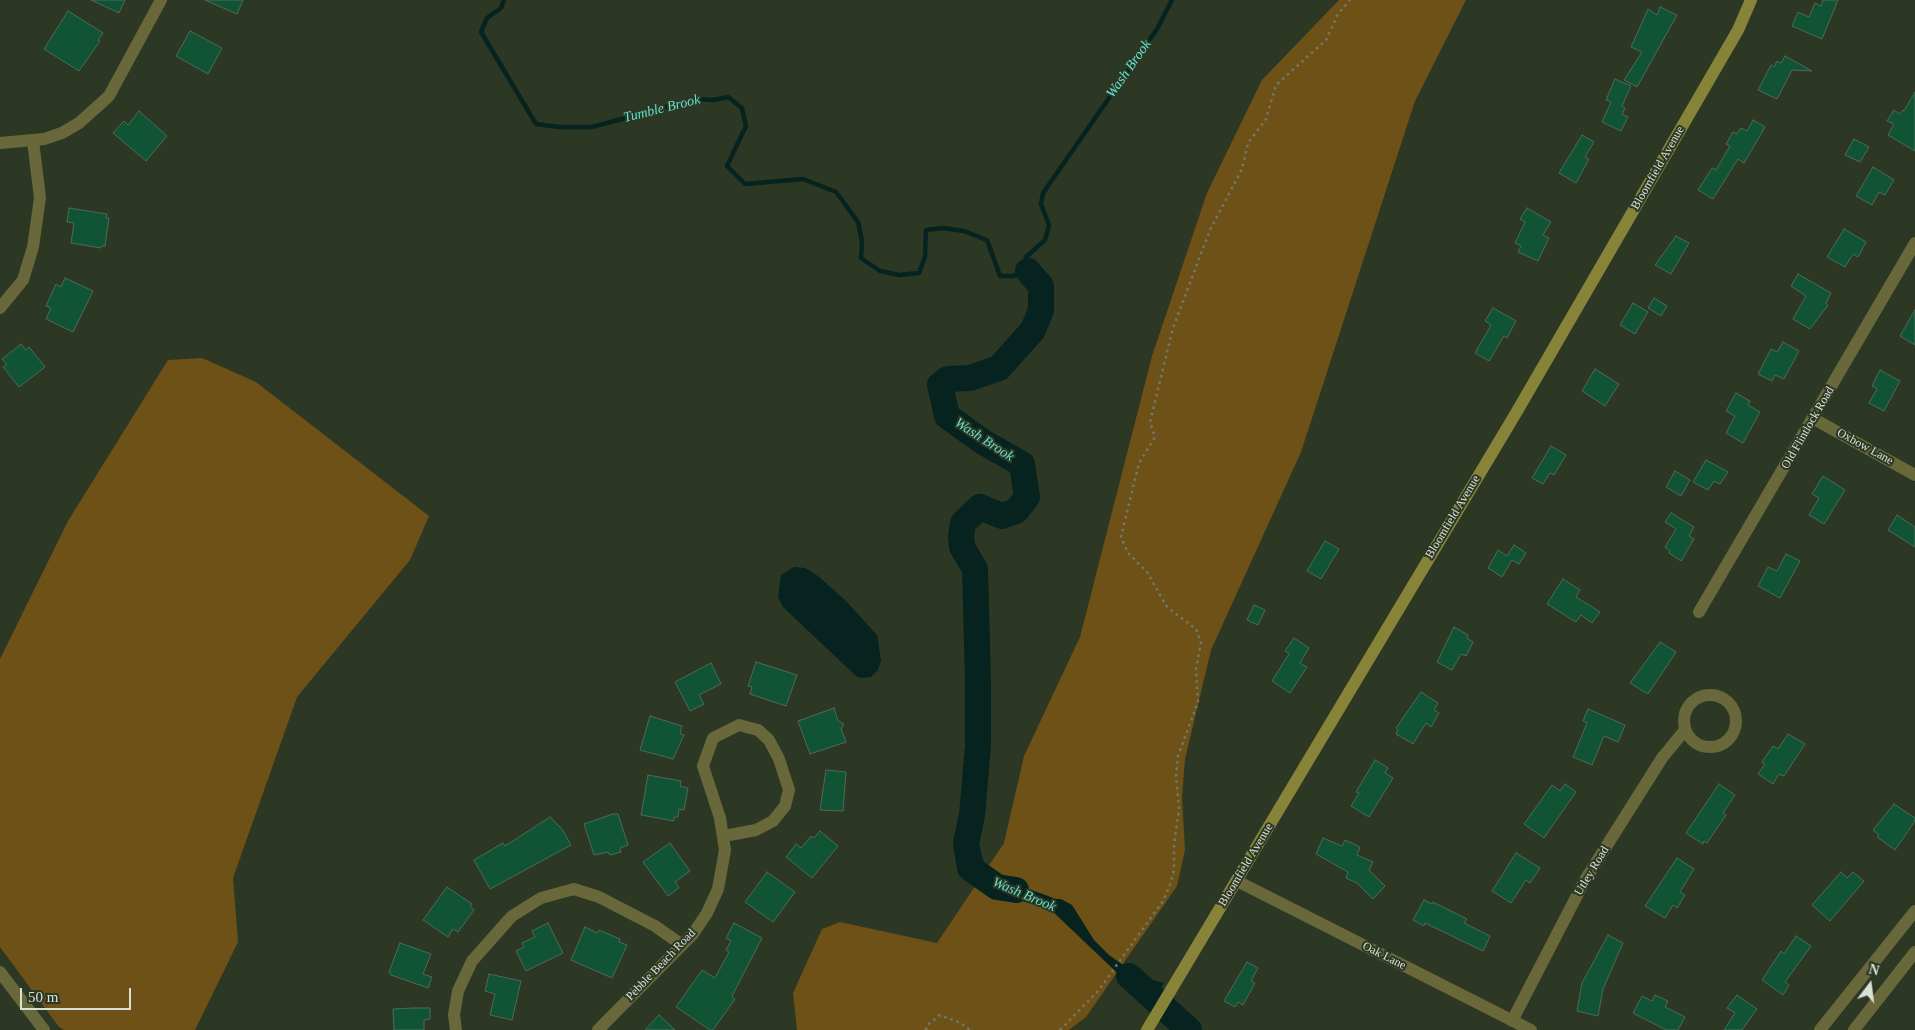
<!DOCTYPE html>
<style>
body{margin:0}
#map{position:relative;width:1915px;height:1030px;overflow:hidden;background:#2c3824;font-family:"Times New Roman",serif}
canvas{display:block}
.north{position:absolute;left:1845px;top:960px;width:50px;height:50px;-webkit-text-stroke:4px #2c3824;paint-order:stroke;rotate:15deg;font-size:14px;font-weight:700;line-height:20px;text-align:center;color:#d9e0d4}
.north::after{content:'';display:block;margin:auto;width:18px;height:22px;background:#d9e0d4;clip-path:polygon(50% 0,100% 100%,50% 72%,0 100%)}
.scale{position:absolute;left:20px;top:988px;width:111px;height:22px;box-sizing:border-box;border:2px solid #d9e0d4;border-top:0;padding-left:6px;font-size:15px;line-height:18px;white-space:nowrap;color:#d9e0d4;-webkit-text-stroke:4px #2c3824;paint-order:stroke}
</style>
<div id="map">
<canvas width="1915" height="1030"></canvas>
<div class="north">N</div>
<div class="scale">50 m</div>
</div>
<script>
const ctx = document.querySelector('canvas').getContext('2d');
ctx.lineJoin = 'round';
function fillPath(path, color) { ctx.fillStyle = color; ctx.fill(path, 'evenodd'); }
const toPath = rows => new Path2D(rows.map(r => 'M' + r).join(''));
function trace(path, color, width, dash) { ctx.strokeStyle = color; ctx.lineWidth = width; ctx.lineCap = dash ? 'butt' : 'round'; ctx.setLineDash(dash || []); ctx.stroke(path); }
function write(font, color, halo, rows, align = 'center') {
  ctx.font = font + ' "Times New Roman",serif'; ctx.lineWidth = 4; ctx.setLineDash([]); ctx.textBaseline = 'middle'; ctx.strokeStyle = halo; ctx.fillStyle = color; for (const [text, x, y, turn = 0] of rows) {
    ctx.save(); ctx.translate(x, y); ctx.rotate((+turn || 0) * Math.PI / 180); ctx.textAlign = isNaN(turn) ? turn : align; if (halo) ctx.strokeText(text, 0, 0); ctx.fillText(text, 0, 0); ctx.restore();
  }
}
fillPath(toPath([
 [1339,0,1466,0,1415,101,1301,452,1211,650,1185,759,1182,797,1185,850,1177,886,1086,1017,1069,1030,797,1030,793,993,822,929,840,922,937,943,1004,843,1024,756,1080,637,1152,356,1207,193,1262,80],
 [202,358,256,382,429,516,410,560,297,697,233,878,238,942,195,1030,64,1030,59,1027,0,947,0,659,68,521,168,360]
]), '#6e5117');
fillPath(toPath([
 [794,567,805,568,818,576,846,601,877,635,881,660,878,670,871,677,860,678,856,676,783,607,778,597,781,575],
 [962,805,977,806,975,830,985,867,997,880,1021,886,1056,899,1061,899,1072,905,1094,940,1109,955,1140,977,1164,983,1151,1005,1050,909,1000,895,992,890,975,862,963,849]
]), '#07231f');
trace(toPath([
 [504,0,501,8,487,18,481,32,536,124,559,127,592,127,696,99,713,100,728,97,742,108,746,126,727,166,745,184,803,179,836,192,858,222,862,241,861,258,880,271,899,275,919,273,925,257,926,230,943,228,964,231,987,240,1000,276,1013,276,1028,271,1026,257,1045,240,1049,225,1041,204,1043,193,1157,29,1172,0]
]), '#07231f', 4.5);
trace(toPath([
 [1016,890,997,887,970,868,966,843,972,815,978,746,978,682,975,569,962,547,961,536,963,523,980,507,1002,516,1016,511,1027,497,1022,464,983,442,947,416,940,385,948,379,970,378,999,368,1033,330,1041,310,1041,286,1028,271],
 [1129,976,1189,1030]
]), '#07231f', 26);
const building = toPath([
 [91,0,125,0,119,13,91,0],
 [205,0,243,0,237,14,205,0],
 [1823,0,1838,0,1822,39,1792,26,1798,12,1809,17,1815,3,1821,6,1823,0],
 [1660,7,1677,15,1637,87,1624,80,1642,52,1631,47,1648,9,1657,15,1660,7],
 [68,11,103,33,98,40,100,41,79,71,44,49,68,11],
 [190,31,222,48,208,74,176,56,190,31],
 [1785,56,1812,71,1792,70,1777,99,1758,90,1771,65,1774,67,1777,61,1781,63,1785,56],
 [1615,79,1631,86,1622,106,1625,108,1622,114,1628,117,1621,131,1602,122,1611,102,1606,100,1615,79],
 [1915,92,1915,151,1888,135,1894,124,1887,121,1894,110,1900,114,1903,110,1904,111,1915,92],
 [139,111,167,136,146,161,113,133,124,121,128,125,139,111],
 [1753,120,1765,127,1744,163,1738,159,1713,199,1698,190,1712,168,1716,170,1730,146,1726,144,1733,132,1737,134,1741,128,1747,131,1753,120],
 [1582,135,1594,142,1585,157,1589,159,1576,183,1559,173,1582,135],
 [1854,139,1869,147,1860,162,1845,155,1854,139],
 [1873,167,1894,180,1885,195,1879,192,1872,205,1856,196,1873,167],
 [69,208,107,214,106,218,109,218,105,246,102,246,101,248,71,243,74,223,67,222,69,208],
 [1527,208,1551,222,1543,235,1549,238,1538,261,1518,252,1521,246,1515,243,1525,222,1520,219,1527,208],
 [1844,229,1866,242,1858,257,1853,254,1845,267,1827,257,1844,229],
 [1676,236,1689,243,1671,274,1655,265,1676,236],
 [1798,274,1831,293,1826,303,1828,305,1810,329,1793,319,1806,296,1791,286,1798,274],
 [65,278,93,291,73,332,46,319,51,308,46,306,56,284,61,287,65,278],
 [1654,298,1667,306,1661,316,1648,308,1654,298],
 [1633,303,1648,312,1635,334,1620,325,1633,303],
 [1493,308,1516,321,1507,338,1504,336,1489,361,1475,353,1490,327,1490,324,1485,321,1493,308],
 [1915,310,1915,345,1900,336,1915,310],
 [1783,342,1799,351,1784,379,1775,375,1772,381,1758,374,1771,349,1777,352,1783,342],
 [21,344,26,350,29,347,45,367,19,387,3,367,7,365,2,359,21,344],
 [1595,369,1619,384,1605,406,1582,391,1595,369],
 [1880,370,1900,381,1884,411,1869,403,1877,389,1872,386,1880,370],
 [1736,393,1750,401,1748,405,1760,412,1743,443,1726,433,1735,416,1726,411,1736,393],
 [1551,446,1566,455,1554,475,1550,473,1543,484,1532,478,1551,446],
 [1706,460,1728,472,1720,484,1714,481,1708,490,1693,482,1706,460],
 [1675,471,1690,480,1681,496,1666,487,1675,471],
 [1823,476,1845,490,1824,524,1809,515,1819,498,1812,494,1823,476],
 [1671,513,1694,527,1689,536,1694,539,1681,561,1669,553,1670,551,1665,547,1676,529,1665,522,1671,513],
 [1897,515,1915,527,1915,547,1888,530,1897,515],
 [1325,541,1339,549,1321,579,1307,571,1325,541],
 [1514,545,1526,553,1519,564,1512,560,1502,577,1488,568,1498,550,1507,556,1514,545],
 [1786,554,1800,561,1780,598,1758,586,1768,567,1777,571,1786,554],
 [1563,579,1580,590,1576,597,1600,612,1592,623,1581,615,1576,622,1547,604,1563,579],
 [1254,605,1265,610,1258,625,1247,620,1254,605],
 [1454,627,1468,635,1467,638,1473,642,1466,656,1461,654,1452,670,1437,662,1454,627],
 [1294,638,1309,648,1300,663,1307,667,1290,693,1272,681,1289,654,1285,651,1294,638],
 [1660,642,1676,652,1648,694,1630,683,1660,642],
 [756,662,797,675,786,706,750,694,752,687,748,686,756,662],
 [711,663,721,684,699,695,704,704,690,711,675,682,711,663],
 [1421,692,1438,703,1434,710,1439,713,1431,727,1426,723,1413,744,1396,734,1398,730,1396,728,1421,692],
 [834,708,838,721,844,724,841,729,846,742,810,754,798,721,834,708],
 [1588,709,1625,725,1618,742,1604,736,1592,765,1573,757,1587,723,1583,721,1588,709],
 [650,716,682,726,680,734,684,735,673,759,640,750,650,716],
 [1788,734,1805,744,1784,776,1779,774,1773,784,1758,774,1765,764,1762,762,1773,746,1778,749,1788,734],
 [1375,760,1388,768,1385,773,1393,778,1369,817,1351,806,1359,793,1356,792,1375,760],
 [826,770,846,772,843,811,820,810,826,770],
 [648,775,681,781,680,786,688,788,684,810,679,809,678,817,674,817,674,821,641,815,648,775],
 [1565,784,1576,792,1544,838,1524,824,1552,785,1560,791,1565,784],
 [1719,784,1735,795,1723,813,1726,815,1707,843,1704,841,1703,844,1686,833,1719,784],
 [1894,804,1915,818,1915,821,1895,850,1877,837,1879,835,1873,830,1894,804],
 [613,814,618,814,628,845,620,848,621,852,610,855,608,852,594,855,584,824,613,814],
 [550,817,562,829,571,845,490,889,474,860,503,843,505,846,550,817],
 [820,831,838,846,812,878,786,857,796,844,801,848,811,836,814,838,820,831],
 [1323,838,1342,846,1345,840,1360,847,1357,855,1373,862,1369,870,1385,886,1373,899,1357,883,1346,878,1348,872,1316,854,1323,838],
 [670,843,690,871,675,882,679,888,668,896,643,862,670,843],
 [1516,853,1540,868,1530,883,1526,880,1511,903,1492,891,1516,853],
 [1677,858,1694,869,1680,892,1685,895,1677,908,1673,905,1665,918,1645,906,1677,858],
 [767,872,795,892,773,922,745,902,767,872],
 [1841,872,1847,878,1853,872,1864,881,1830,921,1812,905,1841,872],
 [447,887,472,904,470,907,474,910,458,932,453,929,448,937,423,920,447,887],
 [1424,900,1432,904,1433,902,1467,919,1464,923,1490,936,1483,951,1425,923,1424,926,1413,920,1424,900],
 [548,923,563,953,526,971,516,951,524,947,522,943,535,937,532,931,548,923],
 [734,923,762,938,732,996,735,999,713,1030,710,1030,676,1007,702,970,715,978,729,952,726,950,731,941,726,938,734,923],
 [585,927,597,933,599,930,620,939,619,942,627,945,612,978,571,960,585,927],
 [1608,935,1623,943,1603,989,1598,1016,1577,1011,1582,983,1608,935],
 [1796,936,1811,946,1785,982,1789,985,1783,995,1762,980,1781,951,1784,954,1796,936],
 [400,943,431,954,423,974,432,977,428,988,391,975,389,972,400,943],
 [1247,962,1258,968,1251,981,1255,983,1243,1005,1238,1002,1235,1007,1224,1001,1247,962],
 [489,974,521,981,512,1020,490,1015,495,994,485,991,489,974],
 [1655,995,1668,1001,1665,1007,1685,1017,1678,1030,1666,1030,1633,1013,1642,996,1652,1001,1655,995],
 [1737,995,1757,1009,1742,1030,1724,1030,1735,1013,1727,1008,1737,995],
 [413,1008,430,1008,430,1019,424,1020,424,1030,394,1030,393,1009,413,1008],
 [659,1015,675,1030,645,1030,659,1015]
]);
fillPath(building, '#105435');
trace(building, '#50695a', 1);
trace(toPath([
 [926,1030,927,1025,940,1015,961,1023,970,1030],
 [1060,1030,1098,991,1147,923,1163,901,1170,885,1174,870,1174,845,1179,809,1176,776,1178,756,1198,702,1196,669,1201,642,1196,629,1167,607,1147,572,1128,553,1121,537,1139,463,1155,437,1150,422,1173,328,1210,230,1242,169,1248,143,1266,119,1276,85,1326,40,1338,14,1350,0]
]), '#707a69', 2.5, [2.5, 4]);
trace(toPath([
 [0,143,44,139,62,133,79,123,109,96,161,0],
 [0,308,23,280,33,247,40,198,33,141],
 [1814,419,1915,475],
 [1699,612,1915,243],
 '1684 721a26 26 0 1 1 52 0a26 26 0 1 1-52 0Z',
 [1237,881,1531,1030],
 [0,972,44,1030],
 [1512,1021,1585,880,1662,758,1685,730],
 [456,1030,454,1015,458,991,472,961,512,916,541,898,574,889,599,897,655,926,682,945],
 [598,1030,693,934,707,913,718,889,725,850,720,818,703,766,713,738,739,725,758,730,769,740,779,759,789,790,785,806,773,821,756,830,724,836],
 [1820,1030,1915,911],
 [1854,1030,1915,952]
]), '#69683b', 12);
trace(toPath([
 [1147,1030,1516,413,1738,30,1751,0]
]), '#878439', 12);
write('12px', '#d9e0d4', '#2c3824', [
 ["Bloomfield Avenue",1658,168,-60],
 ["Old Flintlock Road",1808,428,-60],
 ["Oxbow Lane",1865,447,29],
 ["Bloomfield Avenue",1453,517,-59],
 ["Bloomfield Avenue",1246,865,-59],
 ["Utley Road",1592,871,-59],
 ["Oak Lane",1384,956,27],
 ["Pebble Beach Road",661,965,-46]
]);
write('italic 14px', '#64e0d1', '#2c3824', [
 ["Wash Brook",1129,69,-55],
 ["Tumble Brook",662,109,-14],
 ["Wash Brook",984,440,33],
 ["Wash Brook",1024,895,23]
]);
</script>
